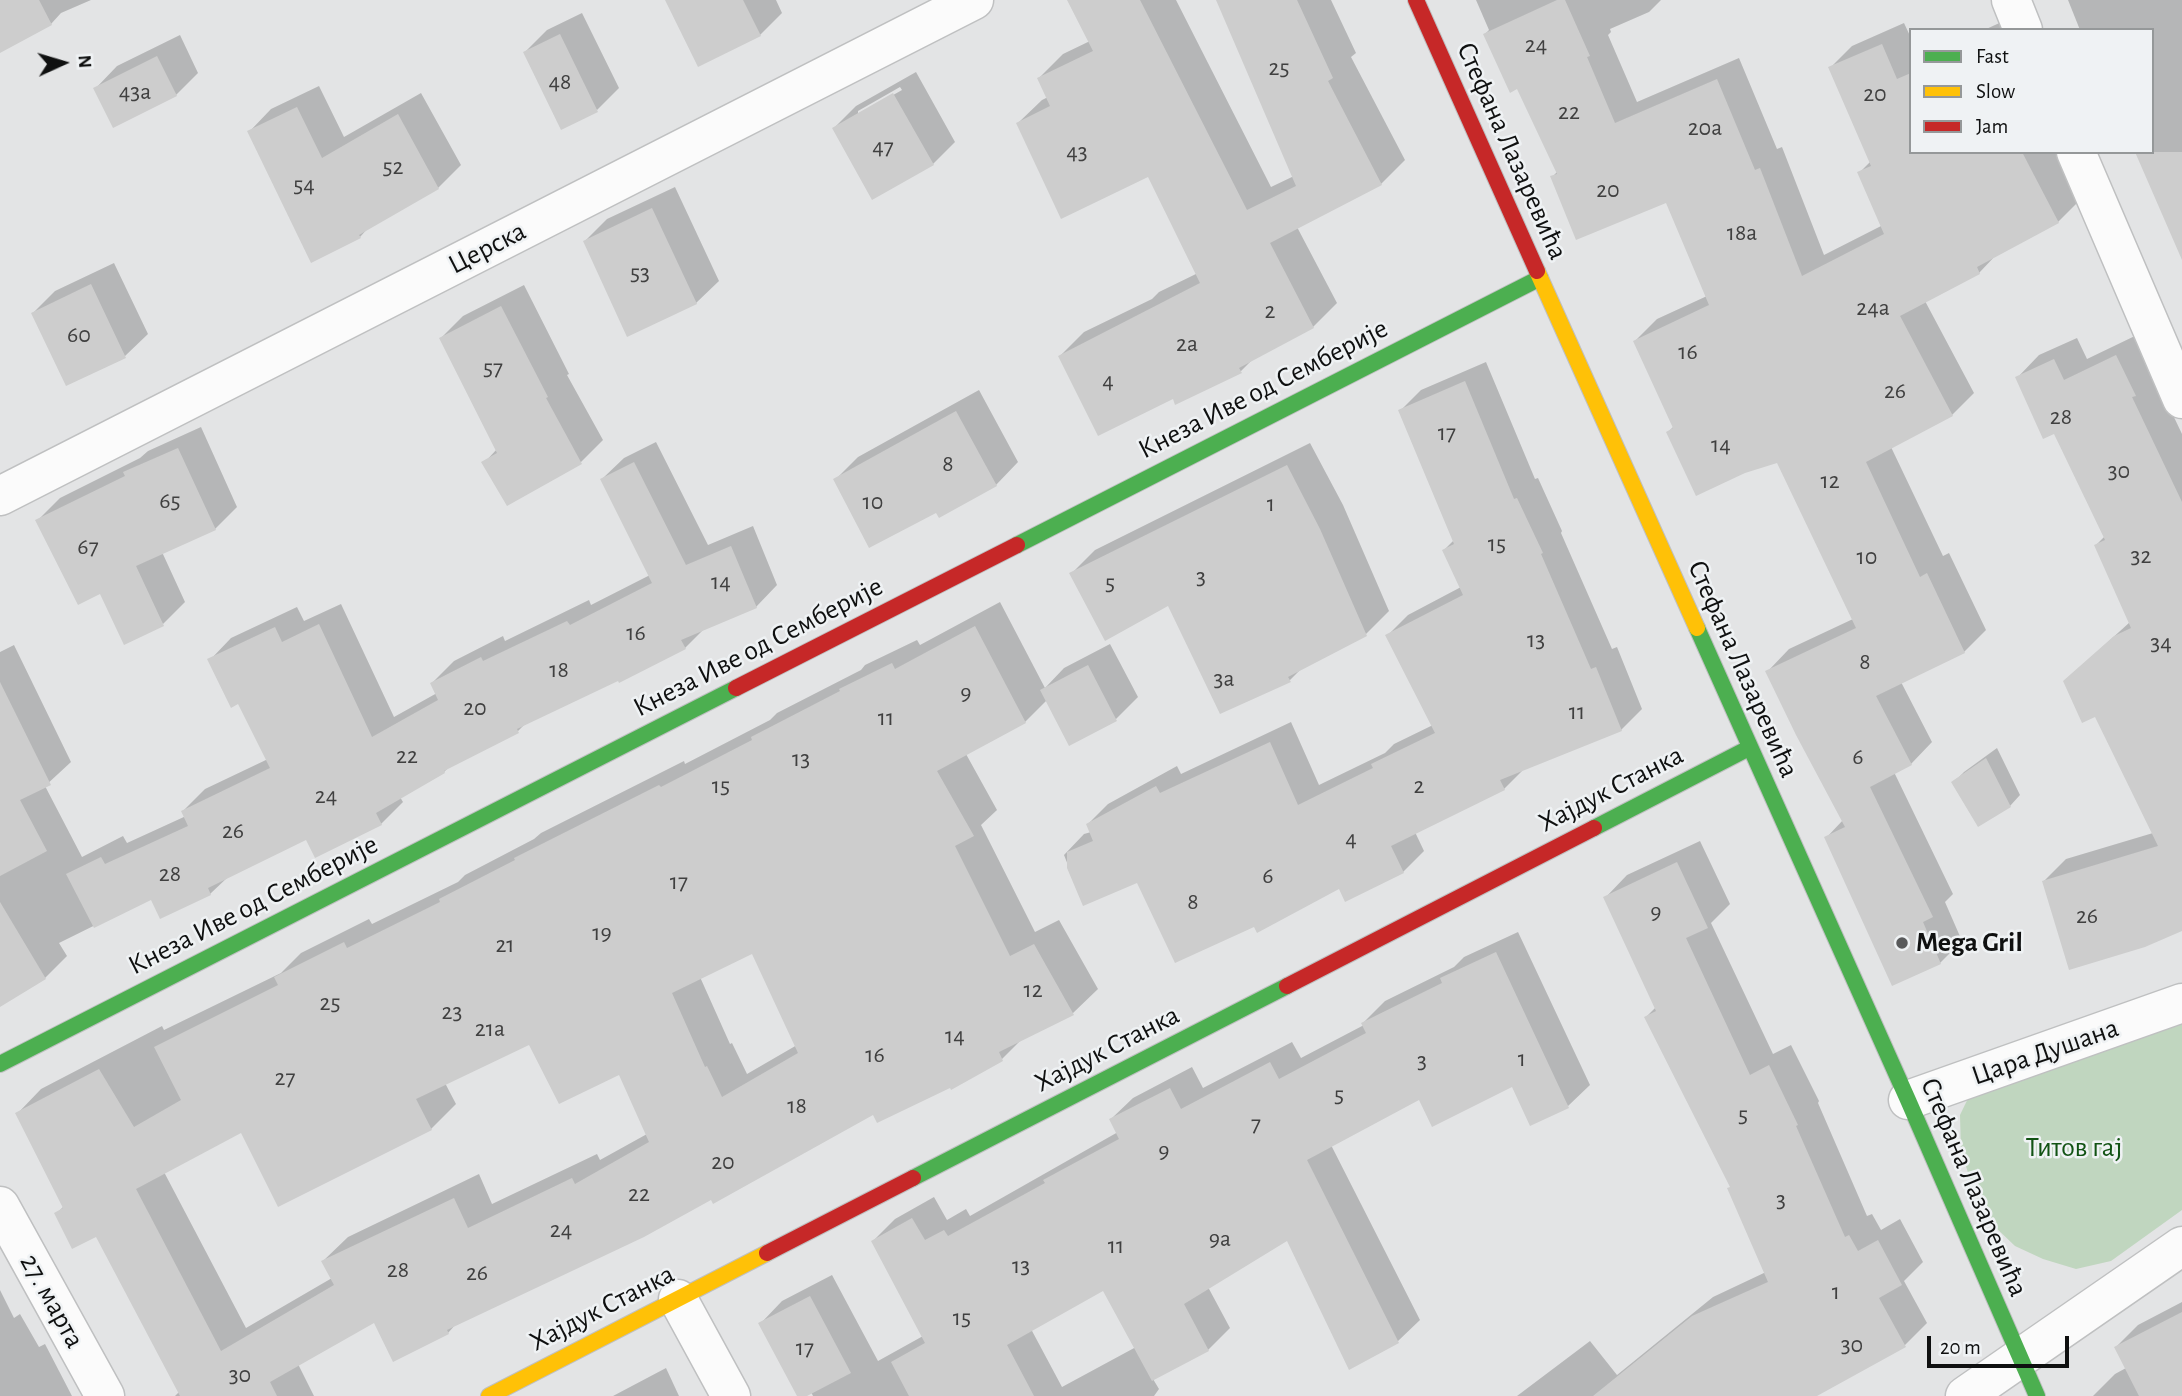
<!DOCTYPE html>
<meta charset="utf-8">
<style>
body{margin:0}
#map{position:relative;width:2182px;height:1396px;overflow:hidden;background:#e3e4e5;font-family:"Alegreya Sans",sans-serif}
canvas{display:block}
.legend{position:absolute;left:1909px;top:28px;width:245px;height:126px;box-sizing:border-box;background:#eff2f4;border:2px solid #959899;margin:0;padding:9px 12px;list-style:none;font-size:21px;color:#0f1010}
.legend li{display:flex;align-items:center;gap:14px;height:35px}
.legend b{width:35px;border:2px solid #959899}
.north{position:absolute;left:28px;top:28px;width:70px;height:70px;-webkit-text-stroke:5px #eff2f4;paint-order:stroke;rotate:86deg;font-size:19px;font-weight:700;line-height:28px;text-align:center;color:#0f1010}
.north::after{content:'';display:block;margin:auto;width:24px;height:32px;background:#0f1010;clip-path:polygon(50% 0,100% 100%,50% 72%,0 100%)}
.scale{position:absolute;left:1927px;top:1336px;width:142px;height:32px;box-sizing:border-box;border:4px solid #0f1010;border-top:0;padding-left:9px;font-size:21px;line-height:24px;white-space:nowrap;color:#0f1010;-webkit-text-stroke:5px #eff2f4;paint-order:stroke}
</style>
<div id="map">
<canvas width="2182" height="1396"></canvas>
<ul class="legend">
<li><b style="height:9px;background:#4caf50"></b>Fast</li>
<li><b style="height:9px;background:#ffc107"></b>Slow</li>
<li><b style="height:9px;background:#c62828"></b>Jam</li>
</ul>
<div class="north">N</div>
<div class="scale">20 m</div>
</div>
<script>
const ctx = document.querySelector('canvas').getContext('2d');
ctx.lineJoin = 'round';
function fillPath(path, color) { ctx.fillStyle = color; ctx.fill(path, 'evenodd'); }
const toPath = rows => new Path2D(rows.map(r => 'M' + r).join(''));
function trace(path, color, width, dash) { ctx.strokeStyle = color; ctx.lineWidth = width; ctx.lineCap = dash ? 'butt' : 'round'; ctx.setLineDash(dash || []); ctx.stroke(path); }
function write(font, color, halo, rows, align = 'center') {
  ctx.font = font + ' "Alegreya Sans",sans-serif'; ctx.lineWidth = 5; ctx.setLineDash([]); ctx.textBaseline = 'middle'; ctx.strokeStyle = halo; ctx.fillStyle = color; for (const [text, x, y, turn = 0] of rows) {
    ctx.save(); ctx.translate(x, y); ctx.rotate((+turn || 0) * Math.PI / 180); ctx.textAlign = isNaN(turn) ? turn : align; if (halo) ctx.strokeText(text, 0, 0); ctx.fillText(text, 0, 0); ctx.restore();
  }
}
fillPath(toPath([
 [2182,1005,2182,1210,2111,1261,2076,1269,2043,1259,2015,1246,1993,1225,1975,1194,1961,1151,1960,1115,1987,1059]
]), '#c0d6bf');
fillPath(toPath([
 [0,0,91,0,61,13,51,24,0,51],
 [673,0,776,0,782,13,760,35],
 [1069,0,1176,0,1271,187,1294,176,1218,0,1331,0,1356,53,1351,57,1405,160,1381,184,1297,227,1337,303,1313,327,1253,359,1241,371,1174,397,1060,356,1084,332,1152,299,1159,292,1198,273,1149,175,1018,123,1042,100,1048,97,1039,78,1063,54,1090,41],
 [1476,0,1661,0,1649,12,1610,29,1611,32,1608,35,1637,102,1739,58,1777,149,1782,147,1824,255,1883,225,1860,172,1871,161,1830,68,1852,46,1904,23,1911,38,1911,152,2055,152,2080,200,2058,222,1997,254,1979,273,1925,301,1974,393,1952,415,1891,447,1943,556,1949,553,1986,630,1964,652,1901,682,1932,742,1911,764,1894,772,1953,894,1945,902,1962,941,1940,963,1826,838,1843,820,1768,671,1789,649,1853,619,1778,461,1668,432,1674,426,1635,341,1657,319,1707,296,1667,201,1552,177,1558,171,1518,87,1485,34,1489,30],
 [2068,0,2182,0,2182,252,2152,152,2152,30,2080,30],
 [582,13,619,88,597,110,525,52,547,30],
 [2006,20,2010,30,1984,30],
 [180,35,198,73,176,95,95,89,117,66],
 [916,72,955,142,933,164,834,128,856,106],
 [900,87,902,90,858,115,858,111],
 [319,86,344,137,421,93,461,165,438,188,370,226,360,237,249,132,271,109],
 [675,187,719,281,696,303,585,241,607,219],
 [114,263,148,334,125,356,67,384,33,313,55,291],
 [524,285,569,374,567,375,603,440,581,462,484,463,497,449,441,338,463,316],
 [2139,334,2154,375,2182,434,2182,929,2044,881,2066,859,2153,833,2095,714,2065,681,2130,622,2096,545,2105,536,2055,432,2017,378,2039,355,2077,338,2087,359],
 [1486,362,1535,479,1538,478,1562,531,1561,533,1612,649,1617,647,1642,709,1621,730,1524,769,1504,789,1415,832,1424,851,1403,872,1339,887,1254,924,1138,880,1083,903,1064,855,1084,834,1091,832,1088,824,1108,804,1177,766,1181,774,1291,722,1319,785,1385,753,1394,744,1433,725,1387,636,1408,615,1461,587,1444,550,1454,540,1400,411,1421,390],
 [979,390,1018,462,996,485,937,510,836,479,858,457],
 [201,427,237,507,215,529,162,552,185,602,163,624,100,592,37,521,60,498,140,458,148,451],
 [656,442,708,545,753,526,777,585,756,607,705,628,685,648,528,721,518,731,450,766,444,772,400,797,403,802,381,824,307,838,228,877,210,894,152,897,59,943,67,956,45,978,0,1005,0,652,14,645,71,762,45,786,82,857,123,836,127,843,186,816,183,811,205,789,268,759,239,702,210,660,231,638,297,607,304,621,341,604,394,717,437,693,432,683,454,661,503,636,505,641,589,600,591,605,650,575,602,479,624,458],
 [1310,443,1343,505,1389,611,1366,634,1303,667,1290,680,1221,712,1169,604,1072,573,1095,550],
 [1000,602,1045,688,1064,668,1110,644,1138,697,1116,719,1047,700,1025,722,966,754,997,810,981,825,1035,932,1059,920,1098,989,1073,1013,1024,1037,1002,1059,952,1088,951,1086,874,1112,456,1324,448,1333,374,1321,298,1364,314,1396,175,1396,179,1392,97,1234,56,1214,64,1206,17,1114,41,1089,162,1026,164,1030,281,973,301,953,369,919,372,924,458,882,465,875,534,839,541,833,684,761,685,764,770,720,777,713,861,670,865,665,917,640,920,645],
 [753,951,797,1045,747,1074,732,1043,730,1044,700,977],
 [529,1043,619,1073,647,1134,600,1160,597,1154,492,1204,479,1174,348,1237,323,1261,332,1278,246,1328,164,1172,242,1131,431,1129,456,1104,445,1083],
 [1997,748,2020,795,2010,806,1953,783,1964,772],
 [1700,841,1730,904,1711,923,1773,1054,1791,1045,1819,1101,1818,1103,1867,1216,1872,1214,1881,1230,1900,1219,1923,1262,1904,1281,1927,1323,1905,1345,1813,1396,1517,1396,1590,1341,1617,1375,1713,1297,1766,1272,1732,1186,1646,1017,1656,1007,1605,898,1627,875],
 [1518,932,1590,1085,1568,1106,1512,1085,1420,1098,1331,1145,1420,1320,1398,1341,1350,1368,1288,1239,1208,1287,1230,1328,1208,1350,1153,1379,1159,1389,1154,1396,813,1396,811,1392,799,1396,761,1323,782,1301,832,1275,878,1361,923,1336,873,1241,895,1219,934,1197,947,1220,966,1209,970,1216,1118,1132,1111,1119,1133,1098,1192,1067,1203,1088,1292,1042,1301,1058,1364,1025,1363,1023,1385,1001,1454,967,1464,957],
 [1104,1289,1136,1347,1062,1387,1031,1329],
 [0,1290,14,1318,20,1314,39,1347,45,1344,72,1396,0,1396],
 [2182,1302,2182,1396,2093,1396,2115,1374,2126,1368,2116,1347,2138,1325],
 [666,1368,679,1396,613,1396]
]), '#0003');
fillPath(toPath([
 [0,0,39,0,52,25,0,53],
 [665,0,743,0,761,36,698,67],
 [1067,0,1140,0,1247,210,1296,186,1216,0,1297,0,1333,78,1328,81,1382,185,1270,243,1314,328,1239,368,1242,373,1175,405,1173,399,1098,436,1058,356,1200,283,1148,177,1061,219,1016,123,1050,106,1037,78,1093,51],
 [1557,0,1565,0,1590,56,1587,57,1615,123,1717,79,1755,170,1760,168,1802,276,1884,234,1857,172,1871,166,1828,67,1882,44,1897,79,1911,73,1911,152,2022,152,2059,223,1977,267,1980,274,1900,316,1953,416,1866,462,1920,577,1927,573,1965,653,1876,696,1912,765,1870,787,1933,917,1923,922,1941,964,1892,986,1824,837,1845,827,1796,735,1765,671,1856,628,1777,463,1745,473,1696,496,1666,432,1673,428,1633,341,1709,305,1666,203,1576,240,1550,176,1557,174,1517,89,1510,93,1483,34],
 [560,34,598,112,561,130,523,52],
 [157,56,177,96,113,128,93,88],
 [893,93,934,165,872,200,832,128],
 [297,107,322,158,398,114,439,189,359,235,361,238,311,263,247,131],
 [2135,152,2182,152,2182,260],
 [652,208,697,304,627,337,583,241],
 [91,284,126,358,66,386,31,313],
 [501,306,548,397,546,398,582,464,507,506,481,462,497,453,439,338],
 [2116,355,2136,396,2132,397,2182,502,2182,931,2145,947,2069,970,2042,881,2158,846,2095,717,2082,723,2063,681,2114,636,2131,628,2094,545,2105,540,2054,434,2043,439,2015,377,2054,359,2064,380],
 [1465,381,1514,499,1517,498,1543,553,1541,554,1591,669,1596,667,1622,731,1500,780,1505,790,1391,846,1404,873,1345,902,1339,889,1257,933,1254,927,1175,963,1137,883,1083,906,1067,868,1067,852,1093,841,1086,824,1156,786,1160,793,1270,742,1298,805,1373,768,1371,764,1435,733,1385,635,1463,595,1442,550,1454,544,1398,410],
 [956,411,997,486,939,518,936,513,869,548,833,479],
 [178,448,216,530,136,566,164,626,124,645,100,594,78,605,35,520,125,476,123,472],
 [634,462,686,565,731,546,757,608,681,640,686,649,619,683,618,681,517,729,519,733,444,771,445,773,376,813,382,825,315,858,306,840,208,888,211,895,160,919,151,900,94,928,66,874,101,857,105,864,188,826,181,811,270,768,238,704,231,708,207,659,275,627,282,642,319,624,372,737,438,700,430,683,481,657,483,661,567,621,570,625,652,583,600,479],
 [1287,465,1320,529,1367,636,1288,677,1291,682,1220,714,1168,606,1105,641,1069,573],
 [975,626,1026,723,937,771,974,836,955,846,1010,956,1034,944,1074,1015,999,1052,1003,1061,951,1090,950,1088,877,1123,873,1115,713,1204,711,1200,644,1237,447,1330,449,1334,393,1362,374,1323,270,1382,277,1396,180,1396,96,1237,72,1249,54,1213,63,1208,15,1113,99,1069,134,1127,181,1100,154,1047,278,985,274,977,344,942,347,948,440,902,439,899,515,860,514,858,659,785,661,787,752,740,751,737,840,691,839,689,892,663,895,669],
 [752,954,798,1053,722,1097,707,1066,705,1067,672,993],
 [529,1045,559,1104,619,1075,649,1142,575,1184,572,1178,468,1228,454,1198,321,1261,334,1285,221,1351,136,1189,241,1133,278,1207,432,1130,416,1099],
 [1088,665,1117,721,1069,746,1040,690],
 [0,682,51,785,20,800,47,851,0,876],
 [1986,758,2011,807,1978,827,1951,782],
 [1677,862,1708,928,1686,938,1750,1075,1769,1065,1798,1125,1796,1126,1845,1237,1849,1235,1858,1251,1878,1240,1902,1285,1879,1298,1906,1347,1817,1396,1593,1396,1692,1316,1768,1282,1727,1188,1730,1187,1644,1017,1656,1011,1603,897],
 [0,902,46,979,0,1007],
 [1496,952,1569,1108,1530,1126,1512,1087,1432,1127,1419,1100,1307,1160,1399,1343,1349,1370,1287,1241,1184,1304,1209,1351,1152,1381,1103,1291,1007,1345,1034,1396,909,1396,891,1362,925,1343,871,1241,912,1218,925,1240,944,1230,948,1236,1045,1183,1043,1180,1119,1139,1109,1119,1170,1088,1181,1109,1270,1062,1279,1079,1366,1033,1361,1023,1442,983,1440,978],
 [810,1296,851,1373,807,1396,797,1396,758,1323],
 [2182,1312,2182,1396,2139,1396,2114,1347]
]), '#cdcdcd');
const street = toPath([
 [2011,0,2023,30],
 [2076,152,2182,399],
 [0,496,974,0],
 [1908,1100,2182,1003],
 [0,1206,105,1396],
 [678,1299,731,1396],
 [1965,1396,2182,1246]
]);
const fast = toPath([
 [1017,545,1540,278],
 [1697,628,1908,1100,2037,1396],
 [1594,828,1749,748],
 [0,1064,736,688],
 [913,1178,1287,986]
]);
const slow = toPath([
 [1537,271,1697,628],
 [489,1396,767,1253]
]);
const jam = toPath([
 [1416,0,1537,271],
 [736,688,1017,545],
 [1287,986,1594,828],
 [767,1253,913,1178]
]);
trace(street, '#bfc0c1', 41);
trace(fast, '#bfc0c1', 18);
trace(slow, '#bfc0c1', 18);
trace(jam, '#bfc0c1', 18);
trace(street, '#fbfbfb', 38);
trace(fast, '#4caf50', 16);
trace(slow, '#ffc107', 16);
trace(jam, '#c62828', 16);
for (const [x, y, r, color] of [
 [1902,943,7,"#595a5b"]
]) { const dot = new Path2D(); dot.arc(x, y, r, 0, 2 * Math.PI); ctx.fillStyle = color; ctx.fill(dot); trace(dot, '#eff2f4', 2.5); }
write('24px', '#404040', null, [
 ["24",1536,45],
 ["25",1279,68],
 ["48",560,82],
 ["43a",135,92],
 ["20",1875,94],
 ["22",1569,112],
 ["20a",1705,128],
 ["47",883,147],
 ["43",1077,152],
 ["52",393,167],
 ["54",304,185],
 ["20",1608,190],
 ["18a",1742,233],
 ["53",640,273],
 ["24a",1873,308],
 ["2",1270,311],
 ["60",79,335],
 ["2a",1187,344],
 ["16",1688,352],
 ["57",493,368],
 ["4",1108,381],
 ["26",1895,391],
 ["28",2061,417],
 ["17",1447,433],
 ["14",1721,445],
 ["8",948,464],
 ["30",2119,471],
 ["12",1830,481],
 ["65",170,501],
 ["10",873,502],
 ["1",1271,504],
 ["15",1497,544],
 ["67",88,547],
 ["32",2141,556],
 ["10",1867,557],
 ["3",1201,577],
 ["14",721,582],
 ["5",1110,583],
 ["16",636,633],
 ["13",1536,640],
 ["34",2161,643],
 ["8",1865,662],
 ["18",559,670],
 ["3a",1224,679],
 ["9",966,693],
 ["20",475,708],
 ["11",1577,712],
 ["11",886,718],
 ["22",407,756],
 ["6",1858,757],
 ["13",801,759],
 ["15",721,786],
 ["2",1419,786],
 ["24",326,796],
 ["26",233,831],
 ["4",1351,839],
 ["28",170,874],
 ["6",1268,876],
 ["17",679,882],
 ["8",1193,902],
 ["9",1656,912],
 ["26",2087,916],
 ["19",602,933],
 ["21",505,945],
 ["12",1033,990],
 ["25",330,1003],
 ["23",452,1012],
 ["21a",490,1029],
 ["14",955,1036],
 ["16",875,1055],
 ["1",1522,1059],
 ["3",1422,1061],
 ["27",285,1078],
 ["5",1339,1095],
 ["18",797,1106],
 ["5",1743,1115],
 ["7",1256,1124],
 ["9",1164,1151],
 ["20",723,1162],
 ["22",639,1194],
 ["3",1781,1200],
 ["24",561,1230],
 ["9a",1220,1239],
 ["11",1116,1246],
 ["13",1021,1266],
 ["28",398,1270],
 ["26",477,1273],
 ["1",1836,1292],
 ["15",962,1318],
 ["30",1852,1345],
 ["17",805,1348],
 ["30",240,1375]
]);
write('28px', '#0f1010', '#eff2f4', [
 ["Стефана Лазаревића",1512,151,66],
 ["Церска",487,248,-27],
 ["Кнеза Иве од Семберије",1263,389,-27],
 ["Кнеза Иве од Семберије",758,647,-27],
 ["Стефана Лазаревића",1743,669,66],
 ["Хајдук Станка",1611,789,-27],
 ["Кнеза Иве од Семберије",253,905,-27],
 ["Хајдук Станка",1107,1049,-27],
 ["Цара Душана",2045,1052,-19],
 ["Стефана Лазаревића",1974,1187,67],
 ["27. марта",52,1301,61],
 ["Хајдук Станка",602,1308,-27]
]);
write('bold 28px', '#0f1010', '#eff2f4', [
 ["Mega Gril",1916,943]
], 'left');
write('28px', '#125314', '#eff2f4', [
 ["Титов гај",2074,1148]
]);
</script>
